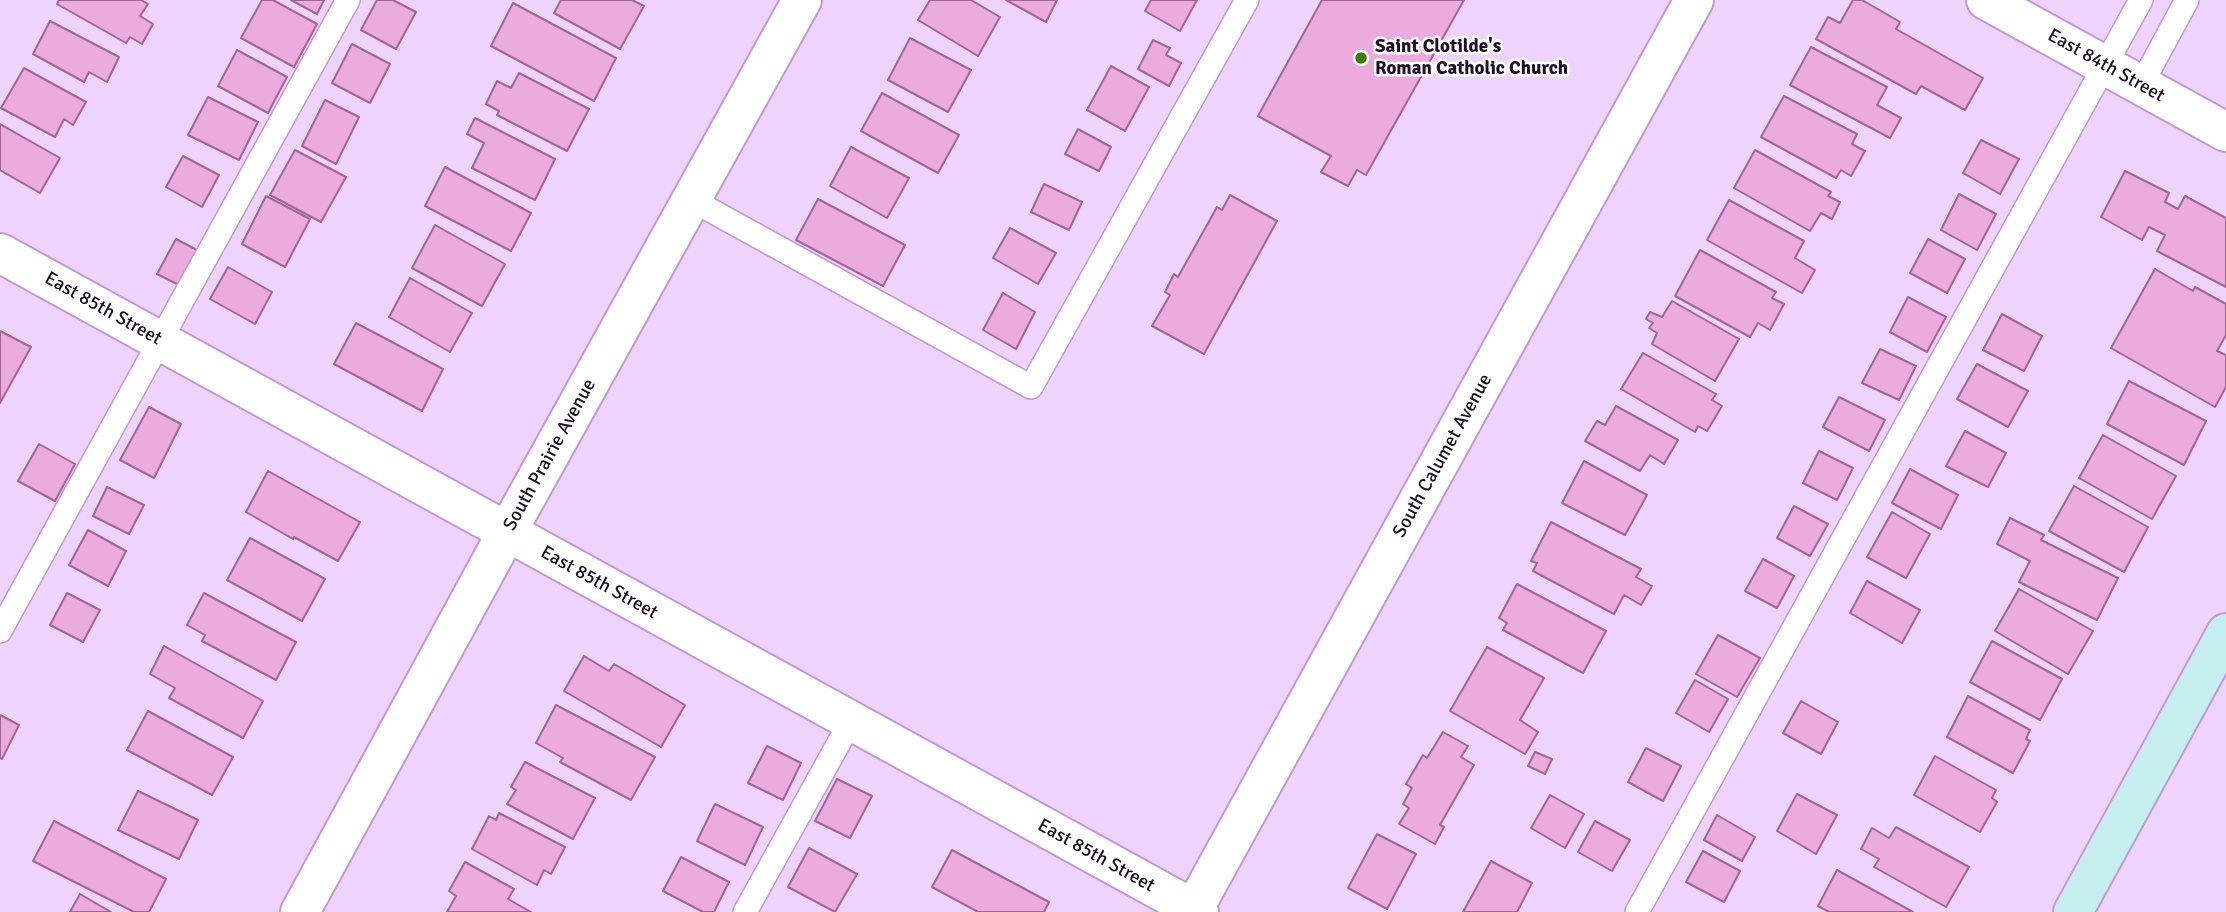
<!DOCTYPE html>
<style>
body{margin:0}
canvas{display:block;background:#eed4fc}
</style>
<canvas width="2226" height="912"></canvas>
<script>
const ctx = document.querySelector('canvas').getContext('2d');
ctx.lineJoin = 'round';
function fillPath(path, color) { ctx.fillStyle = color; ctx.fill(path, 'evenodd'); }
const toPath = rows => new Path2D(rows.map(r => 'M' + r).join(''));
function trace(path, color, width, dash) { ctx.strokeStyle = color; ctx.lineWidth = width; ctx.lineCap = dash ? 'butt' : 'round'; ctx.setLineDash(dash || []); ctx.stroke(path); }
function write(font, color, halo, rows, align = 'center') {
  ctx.font = font + ' Signika,sans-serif'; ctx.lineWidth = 5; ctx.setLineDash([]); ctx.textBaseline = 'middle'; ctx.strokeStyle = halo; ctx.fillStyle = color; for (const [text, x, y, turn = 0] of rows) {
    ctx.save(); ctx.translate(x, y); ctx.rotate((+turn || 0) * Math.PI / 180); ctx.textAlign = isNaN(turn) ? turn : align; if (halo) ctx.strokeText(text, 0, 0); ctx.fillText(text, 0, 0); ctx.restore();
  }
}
const building = toPath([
 [59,0,141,0,148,4,140,16,153,24,142,44,130,37,126,43,57,4,59,0],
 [262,0,273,0,317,24,294,67,241,38,262,0],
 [291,0,324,0,317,14,291,0],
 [377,0,393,0,416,12,396,49,361,30,377,0],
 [561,0,632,0,644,6,620,49,554,13,561,0],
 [930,0,971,0,1000,17,978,56,918,20,930,0],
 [1006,0,1057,0,1046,22,1006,0],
 [1151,0,1197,0,1180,31,1145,11,1151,0],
 [1322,0,1464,0,1366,175,1357,170,1348,186,1321,172,1331,156,1258,116,1322,0],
 [1853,0,1862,0,1900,22,1896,29,1983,78,1965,110,1921,86,1916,94,1816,39,1828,17,1840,23,1853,0],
 [513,3,616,58,594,101,491,46,513,3],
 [50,21,119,57,107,82,89,72,84,82,33,54,50,21],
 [910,38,971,70,948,112,888,80,910,38],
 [1153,40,1170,48,1166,55,1181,63,1169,86,1138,69,1153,40],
 [352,44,390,64,370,103,332,83,352,44],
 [1811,47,1887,87,1877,105,1901,118,1890,138,1790,85,1811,47],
 [237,50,287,77,268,113,218,86,237,50],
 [1111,66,1149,87,1125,131,1087,110,1111,66],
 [24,68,86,102,73,125,64,119,55,137,1,108,24,68],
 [519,73,589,109,567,151,497,115,499,111,486,104,497,81,511,88,519,73],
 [882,93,959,135,938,173,861,131,882,93],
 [1784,96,1857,134,1852,144,1865,151,1851,176,1841,170,1836,178,1761,137,1784,96],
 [208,97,258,122,239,160,188,135,208,97],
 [325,100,359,117,336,164,302,146,325,100],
 [475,118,555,159,535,200,472,168,484,143,467,134,475,118],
 [0,124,60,158,40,193,0,170,0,124],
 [1078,129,1111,147,1099,171,1065,154,1078,129],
 [1981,140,2019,159,2000,194,1963,173,1981,140],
 [851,147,909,178,887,218,830,186,851,147],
 [295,150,346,177,321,222,270,195,295,150],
 [1755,150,1831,192,1828,196,1840,202,1832,219,1821,213,1810,231,1734,188,1755,150],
 [183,156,219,175,202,207,166,187,183,156],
 [445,167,531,213,511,251,425,206,445,167],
 [2125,171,2169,193,2165,202,2178,209,2185,196,2226,218,2226,287,2157,251,2165,235,2149,227,2142,240,2101,217,2125,171],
 [1044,184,1082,202,1069,230,1031,212,1044,184],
 [1959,194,1996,214,1977,250,1941,230,1959,194],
 [1230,195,1277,221,1204,354,1152,326,1170,295,1165,292,1174,274,1178,277,1217,207,1222,210,1230,195],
 [266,196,310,219,285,267,242,244,266,196],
 [818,199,905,245,883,286,796,240,818,199],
 [1729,200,1804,241,1795,258,1815,270,1802,293,1707,240,1729,200],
 [435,225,505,264,482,306,412,268,435,225],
 [1010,228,1056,253,1038,284,993,258,1010,228],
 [176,239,197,250,179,285,157,274,176,239],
 [1928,239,1965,259,1947,293,1910,273,1928,239],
 [1700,250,1776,292,1772,298,1784,304,1770,330,1758,323,1750,337,1675,296,1700,250],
 [228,267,272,292,255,324,210,299,228,267],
 [2155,269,2193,291,2195,287,2226,304,2226,335,2217,351,2226,355,2226,387,2215,407,2111,348,2155,269],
 [410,278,472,313,450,352,389,317,410,278],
 [1003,293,1035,312,1016,349,983,330,1003,293],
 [1908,297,1946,317,1927,352,1890,332,1908,297],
 [1672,301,1739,339,1715,381,1652,344,1657,333,1649,328,1653,323,1646,319,1650,312,1662,317,1672,301],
 [2002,314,2042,336,2024,371,1983,350,2002,314],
 [356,323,443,369,422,411,334,364,356,323],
 [0,331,31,347,0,403,0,331],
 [1880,349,1916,366,1899,400,1862,383,1880,349],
 [1643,353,1716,394,1712,400,1722,406,1707,431,1698,426,1695,432,1621,389,1643,353],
 [1977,364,2028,391,2008,427,1957,399,1977,364],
 [2129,381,2206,421,2184,465,2107,424,2129,381],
 [1839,397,1885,420,1869,451,1823,427,1839,397],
 [1616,406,1678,440,1664,464,1650,455,1640,471,1585,441,1597,421,1605,425,1616,406],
 [149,407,181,424,154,478,120,460,149,407],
 [1965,431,2006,453,1988,487,1946,466,1965,431],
 [2103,435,2176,476,2152,519,2079,478,2103,435],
 [39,444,75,464,55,501,18,481,39,444],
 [1819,451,1853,468,1837,500,1803,483,1819,451],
 [1584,461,1647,495,1625,535,1562,503,1584,461],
 [1910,469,1958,495,1941,529,1892,503,1910,469],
 [268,471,360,522,338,561,294,537,293,539,246,512,268,471],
 [2074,486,2148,527,2124,572,2049,531,2074,486],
 [107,487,144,505,129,534,93,516,107,487],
 [1794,506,1828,524,1810,556,1777,538,1794,506],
 [1892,512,1930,534,1906,578,1867,557,1892,512],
 [2010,518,2044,535,2041,540,2118,578,2097,620,2019,582,2030,561,1997,544,2010,518],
 [1551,522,1641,569,1636,577,1652,586,1641,605,1624,595,1614,614,1533,571,1537,563,1531,561,1551,522],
 [88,530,126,551,108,586,69,565,88,530],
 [250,538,325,579,302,621,227,580,250,538],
 [1763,559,1794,576,1777,608,1745,591,1763,559],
 [1867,581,1920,610,1902,643,1850,613,1867,581],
 [1517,584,1606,631,1583,673,1503,630,1507,623,1499,618,1517,584],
 [2019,589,2093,631,2068,674,1995,631,2019,589],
 [67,593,100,610,83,642,50,625,67,593],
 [204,593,296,642,276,680,202,641,205,635,187,625,204,593],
 [1718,635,1760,658,1737,697,1696,674,1718,635],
 [1992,641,2062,679,2040,720,1970,682,1992,641],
 [164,646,263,701,243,738,169,698,175,688,150,674,164,646],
 [1487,647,1544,678,1520,720,1538,732,1525,754,1450,711,1487,647],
 [584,656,609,671,614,664,685,705,661,747,564,691,584,656],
 [1695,680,1728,699,1709,732,1676,713,1695,680],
 [1968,696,2030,730,2026,739,2030,741,2013,773,1947,737,1968,696],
 [1801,701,1838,722,1821,754,1783,733,1801,701],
 [556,705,655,757,631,800,560,762,563,758,536,743,556,705],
 [148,711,233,757,212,795,127,750,148,711],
 [0,715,19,725,2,759,0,758,0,715],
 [1443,732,1468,746,1461,757,1474,765,1440,825,1444,827,1435,844,1399,824,1409,808,1403,804,1412,788,1406,784,1423,755,1427,758,1443,732],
 [767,746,801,763,783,800,748,783,767,746],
 [1646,748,1681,766,1663,801,1628,782,1646,748],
 [1535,752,1552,759,1545,774,1528,766,1535,752],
 [1935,756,1996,790,1992,798,1997,802,1980,832,1914,795,1935,756],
 [525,762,595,798,573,839,507,804,516,790,511,787,525,762],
 [837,779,872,796,850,838,815,821,837,779],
 [138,791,198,820,179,859,118,830,138,791],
 [1797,794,1837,815,1816,854,1777,831,1797,794],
 [1550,795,1584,814,1565,848,1531,828,1550,795],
 [715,804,763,827,745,865,697,841,715,804],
 [499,813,565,847,551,874,544,870,537,885,472,849,489,816,496,820,499,813],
 [1717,815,1755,837,1742,861,1704,840,1717,815],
 [54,821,166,879,149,912,134,912,33,861,54,821],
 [1595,821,1630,840,1612,871,1578,852,1595,821],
 [1896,827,1969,867,1946,907,1874,867,1879,859,1861,849,1872,828,1889,838,1896,827],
 [1377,834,1416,854,1387,909,1348,888,1377,834],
 [809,848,857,874,835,912,788,887,809,848],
 [952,850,1049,902,1044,912,978,912,932,887,952,850],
 [1703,851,1740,871,1724,902,1686,882,1703,851],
 [681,857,729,882,714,912,703,912,663,891,681,857],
 [1491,861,1532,883,1517,912,1463,912,1491,861],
 [465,862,514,889,508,899,531,912,447,912,456,896,449,891,465,862],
 [1837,870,1913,912,1829,912,1818,906,1837,870],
 [80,894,111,912,70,912,80,894]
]);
fillPath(building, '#ebabde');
trace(building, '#a16696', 2);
const lane = toPath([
 [2141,85,2187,0],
 [692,200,1031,387,1247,0],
 [0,631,348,0],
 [745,912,851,721],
 [1637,912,2141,0]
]);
const street = toPath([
 [1986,0,2226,132],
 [0,253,1199,912],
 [300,912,507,532,802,0],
 [1192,912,1694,0]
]);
const secondary = toPath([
 [2073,912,2226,633]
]);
trace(lane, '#c298d7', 26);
trace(street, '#c298d7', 42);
trace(secondary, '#c298d7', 42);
trace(lane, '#fff', 23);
trace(street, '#fff', 38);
trace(secondary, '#c7eeee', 38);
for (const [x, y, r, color] of [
 [1361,58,7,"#427808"]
]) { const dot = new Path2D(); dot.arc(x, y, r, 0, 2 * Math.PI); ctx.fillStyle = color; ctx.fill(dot); trace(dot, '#fff', 2.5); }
write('bold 19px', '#1d0d25', '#fff', [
 ["Saint Clotilde's",1375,47],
 ["Roman Catholic Church",1375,69]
], 'left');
write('19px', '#1d0d25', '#fff', [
 ["East 84th Street",2106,66,29],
 ["East 85th Street",103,309,29],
 ["South Prairie Avenue",550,455,-61],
 ["South Calumet Avenue",1443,456,-61],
 ["East 85th Street",599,583,29],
 ["East 85th Street",1096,856,29]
]);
</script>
